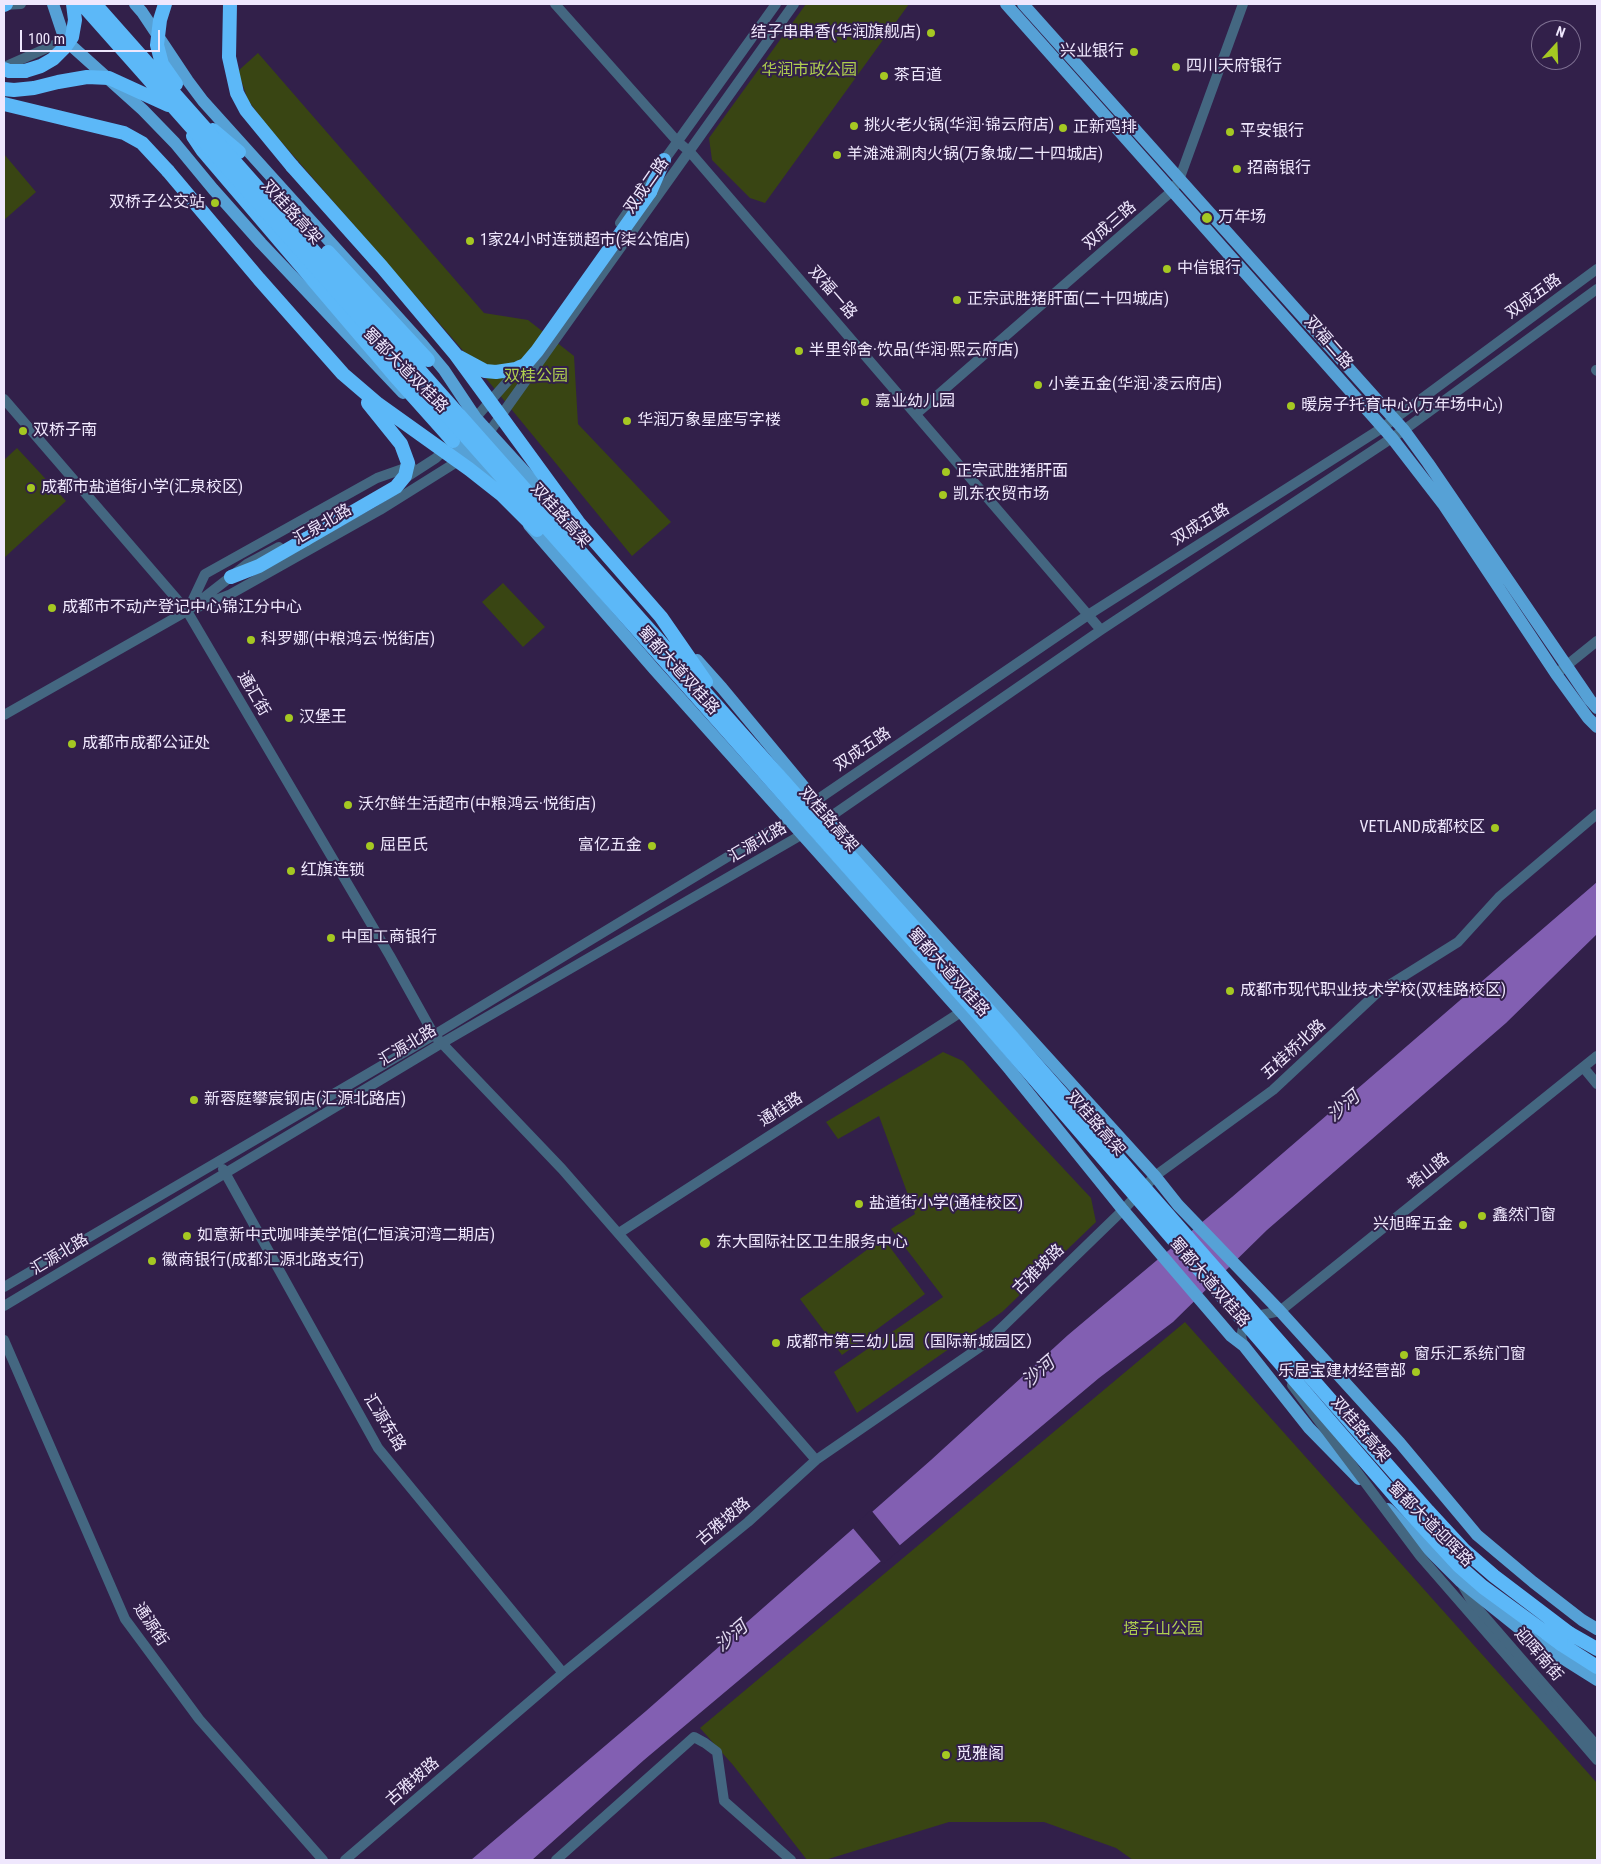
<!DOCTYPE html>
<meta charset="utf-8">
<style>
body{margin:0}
#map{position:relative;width:1601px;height:1864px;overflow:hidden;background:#32204a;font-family:"Roboto Condensed",sans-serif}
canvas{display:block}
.frame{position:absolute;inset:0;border:5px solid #efe7fd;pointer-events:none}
.north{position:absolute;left:1531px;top:20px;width:50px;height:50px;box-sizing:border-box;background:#32204a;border:1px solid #7e7092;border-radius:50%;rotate:20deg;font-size:14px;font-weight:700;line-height:20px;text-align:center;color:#efe7fd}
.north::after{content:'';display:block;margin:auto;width:18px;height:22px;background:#a5c822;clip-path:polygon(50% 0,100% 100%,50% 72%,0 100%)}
.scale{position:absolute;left:20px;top:30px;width:140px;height:22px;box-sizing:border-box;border:2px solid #efe7fd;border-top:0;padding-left:6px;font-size:15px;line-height:18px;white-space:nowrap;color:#efe7fd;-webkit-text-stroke:4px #32204a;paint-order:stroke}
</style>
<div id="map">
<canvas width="1601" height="1864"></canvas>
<div class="frame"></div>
<div class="north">N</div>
<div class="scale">100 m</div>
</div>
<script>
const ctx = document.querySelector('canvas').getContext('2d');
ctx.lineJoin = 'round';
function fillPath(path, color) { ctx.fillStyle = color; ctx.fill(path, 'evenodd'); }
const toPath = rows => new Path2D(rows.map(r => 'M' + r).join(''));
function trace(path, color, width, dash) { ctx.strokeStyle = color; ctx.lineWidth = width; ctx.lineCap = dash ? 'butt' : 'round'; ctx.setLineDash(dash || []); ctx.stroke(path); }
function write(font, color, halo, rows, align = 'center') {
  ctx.font = font + ' "Roboto Condensed","Noto Sans SC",sans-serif'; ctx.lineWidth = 4; ctx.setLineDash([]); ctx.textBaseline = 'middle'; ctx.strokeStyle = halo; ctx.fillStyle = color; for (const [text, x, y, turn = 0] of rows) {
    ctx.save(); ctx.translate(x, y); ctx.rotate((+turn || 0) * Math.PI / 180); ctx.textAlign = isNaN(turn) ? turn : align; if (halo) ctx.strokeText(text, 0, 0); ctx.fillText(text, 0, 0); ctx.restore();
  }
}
fillPath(toPath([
 [806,4,909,4,765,203,750,198,712,160,709,138],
 [258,53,484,313,528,320,574,356,578,424,671,522,632,556,466,354,264,122,248,100,238,71],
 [4,154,36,192,4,220],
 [17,448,66,501,4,558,4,460],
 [503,583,545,627,523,647,482,602],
 [943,1052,963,1061,1091,1198,1096,1222,1002,1312,857,1413,834,1372,943,1297,891,1229,915,1214,879,1116,838,1139,826,1122],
 [883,1238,925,1294,842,1355,800,1299],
 [1185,1322,1597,1783,1597,1860,1133,1860,1116,1848,1044,1822,949,1822,825,1860,807,1860,733,1765,700,1728]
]), '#394513');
fillPath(toPath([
 [1597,882,1597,934,1506,1023,1267,1230,1173,1322,1099,1378,644,1760,532,1860,471,1860,646,1711,931,1460,1068,1335,1232,1197]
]), '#825fb2');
fillPath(toPath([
 [871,1510,902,1548,883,1564,852,1527]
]), '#32204a');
trace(toPath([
 [555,4,677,141,690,152,1101,630],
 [4,5,21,4],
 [4,67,65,40],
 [660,166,776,4],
 [620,223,652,177],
 [1596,370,1597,371],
 [4,399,187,611,390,956,434,1035,562,1169,816,1460],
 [916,414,1172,191,1179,180,1243,4],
 [471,423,507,382,519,365],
 [485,438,794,4],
 [402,480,436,458,448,446],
 [198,607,229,595,380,510,463,458],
 [189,608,205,574,377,478,411,466],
 [1561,670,1597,641],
 [4,715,187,611,247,564,279,547],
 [811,804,1088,615,1382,428,1597,269],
 [824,821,1101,630,1404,430,1597,289],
 [1583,1067,1597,1084],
 [223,1169,378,1448,563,1673],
 [619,1233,961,1012],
 [4,1287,434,1035,795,816],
 [4,1306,442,1043,808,831],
 [4,1340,125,1619,199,1719,323,1860],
 [1244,1346,1241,1337,1243,1328,1252,1317,1280,1311,1597,1056],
 [1462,1584,1472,1602,1597,1746],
 [1554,1710,1597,1760],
 [345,1860,563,1673,748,1522,816,1460,986,1343,1123,1210,1155,1176,1273,1090,1378,992,1458,942,1499,897,1597,814],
 [556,1860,694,1737,705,1743,717,1752,724,1801,791,1860]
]), '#446781', 10);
trace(toPath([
 [53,4,65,40,143,110,175,143,213,189,261,243,403,393],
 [135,4,142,12,188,81,203,101,423,345,444,370,476,418,577,529],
 [1006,4,1392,438,1443,504,1556,674,1588,718,1597,727],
 [1023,4,1404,430,1428,463,1590,700,1597,708],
 [446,434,491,481],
 [529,525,654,669,961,1012,1010,1070,1123,1210,1231,1336,1244,1346,1309,1428,1359,1479],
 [697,660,722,688,829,817,1155,1176,1178,1205,1280,1311,1400,1443,1477,1535,1533,1582,1582,1620,1597,1629],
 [1388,1509,1460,1581,1535,1641,1597,1680]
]), '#56a1d6', 12);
trace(toPath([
 [230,4,229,57,237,93,246,110,292,166],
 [4,5,6,4],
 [4,69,9,71,25,71],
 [4,104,124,133,142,143,168,171],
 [213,130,239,152],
 [193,136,203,151,394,375,453,441],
 [650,192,664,160],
 [231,577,259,566,306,539],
 [1569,1633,1597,1649],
 [1561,1644,1597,1667]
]), '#5cb8f8', 14);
trace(toPath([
 [1292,1385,1420,1556,1554,1710]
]), '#446781', 10);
trace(toPath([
 [82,4,981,1017,1399,1501,1459,1566,1483,1587,1561,1644],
 [95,4,841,846,991,1013,1428,1511,1464,1550,1494,1576,1569,1633],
 [165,4,160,20,157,45,162,64,176,84],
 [25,71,41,66,53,59,65,47,72,37,75,20,73,4],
 [4,89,14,90,34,88,58,82,87,77,109,78,168,105],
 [292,166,382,267,456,355,578,522,661,617,706,682],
 [168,171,259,279,343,374,378,404,469,469,502,495,537,530],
 [328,252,428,360],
 [459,357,485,371,496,372,516,369,525,365,537,351,650,192],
 [306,539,396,487,405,476,408,463,401,444,368,403]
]), '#5cb8f8', 14);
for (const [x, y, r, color] of [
 [931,33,5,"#a5c822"],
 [1134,52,5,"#a5c822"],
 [1176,67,5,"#a5c822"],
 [884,76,5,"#a5c822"],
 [854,126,5,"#a5c822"],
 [1063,128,5,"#a5c822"],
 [1230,132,5,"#a5c822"],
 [837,155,5,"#a5c822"],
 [1237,169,5,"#a5c822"],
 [215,203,5,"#a5c822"],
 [1207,218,6,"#a5c822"],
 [470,241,5,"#a5c822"],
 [1167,269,5,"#a5c822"],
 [957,300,5,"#a5c822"],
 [799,351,5,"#a5c822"],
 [1038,385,5,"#a5c822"],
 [865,402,5,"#a5c822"],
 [1291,406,5,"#a5c822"],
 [627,421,5,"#a5c822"],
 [23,431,5,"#a5c822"],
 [946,472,5,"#a5c822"],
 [31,488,5,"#a5c822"],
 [943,495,5,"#a5c822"],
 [52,608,5,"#a5c822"],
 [251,640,5,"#a5c822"],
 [289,718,5,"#a5c822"],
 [72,744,5,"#a5c822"],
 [348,805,5,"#a5c822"],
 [1495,828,5,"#a5c822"],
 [370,846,5,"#a5c822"],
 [652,846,5,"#a5c822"],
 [291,871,5,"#a5c822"],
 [331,938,5,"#a5c822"],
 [1230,991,5,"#a5c822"],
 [194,1100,5,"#a5c822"],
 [859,1204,5,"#a5c822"],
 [1482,1216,5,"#a5c822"],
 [1463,1225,5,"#a5c822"],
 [187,1236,5,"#a5c822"],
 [705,1243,6,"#a5c822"],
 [152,1261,5,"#a5c822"],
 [776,1343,5,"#a5c822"],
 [1404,1355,5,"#a5c822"],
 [1416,1372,5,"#a5c822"],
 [946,1755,5,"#a5c822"]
]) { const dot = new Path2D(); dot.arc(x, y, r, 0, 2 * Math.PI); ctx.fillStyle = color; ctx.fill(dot); trace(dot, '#32204a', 2); }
write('16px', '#efe7fd', '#32204a', [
 ["结子串串香(华润旗舰店)",921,33,"right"],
 ["兴业银行",1124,52,"right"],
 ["四川天府银行",1186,67],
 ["茶百道",894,76],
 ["挑火老火锅(华润·锦云府店)",864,126],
 ["正新鸡排",1073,128],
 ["平安银行",1240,132],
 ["羊滩滩涮肉火锅(万象城/二十四城店)",847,155],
 ["招商银行",1247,169],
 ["双桥子公交站",205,203,"right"],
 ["万年场",1218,218],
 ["1家24小时连锁超市(柒公馆店)",480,241],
 ["中信银行",1177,269],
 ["正宗武胜猪肝面(二十四城店)",967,300],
 ["半里邻舍·饮品(华润·熙云府店)",809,351],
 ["小姜五金(华润·凌云府店)",1048,385],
 ["嘉业幼儿园",875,402],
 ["暖房子托育中心(万年场中心)",1301,406],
 ["华润万象星座写字楼",637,421],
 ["双桥子南",33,431],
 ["正宗武胜猪肝面",956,472],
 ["成都市盐道街小学(汇泉校区)",41,488],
 ["凯东农贸市场",953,495],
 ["成都市不动产登记中心锦江分中心",62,608],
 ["科罗娜(中粮鸿云·悦街店)",261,640],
 ["汉堡王",299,718],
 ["成都市成都公证处",82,744],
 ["沃尔鲜生活超市(中粮鸿云·悦街店)",358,805],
 ["VETLAND成都校区",1485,828,"right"],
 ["屈臣氏",380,846],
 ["富亿五金",642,846,"right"],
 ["红旗连锁",301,871],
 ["中国工商银行",341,938],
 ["成都市现代职业技术学校(双桂路校区)",1240,991],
 ["新蓉庭攀宸钢店(汇源北路店)",204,1100],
 ["盐道街小学(通桂校区)",869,1204],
 ["鑫然门窗",1492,1216],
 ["兴旭晖五金",1453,1225,"right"],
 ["如意新中式咖啡美学馆(仁恒滨河湾二期店)",197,1236],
 ["东大国际社区卫生服务中心",716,1243],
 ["徽商银行(成都汇源北路支行)",162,1261],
 ["成都市第三幼儿园（国际新城园区）",786,1343],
 ["窗乐汇系统门窗",1414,1355],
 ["乐居宝建材经营部",1406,1372,"right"],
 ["觅雅阁",956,1755]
], 'left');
write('16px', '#afcf4e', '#32204a', [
 ["华润市政公园",809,71],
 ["双桂公园",536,377],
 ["塔子山公园",1163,1630]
]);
write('16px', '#efe7fd', '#32204a', [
 ["双成二路",647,186,-55],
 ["双桂路高架",291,213,48],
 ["双成三路",1110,226,-41],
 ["双福一路",832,293,49],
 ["双成五路",1534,297,-36],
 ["双福二路",1328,343,49],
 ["蜀都大道双桂路",405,371,45],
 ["双桂路高架",560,516,48],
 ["汇泉北路",323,525,-30],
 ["双成五路",1201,525,-32],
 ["蜀都大道双桂路",678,671,48],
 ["通汇街",253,694,60],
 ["双成五路",863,750,-34],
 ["双桂路高架",828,820,49],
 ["汇源北路",758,843,-30],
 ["蜀都大道双桂路",948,973,48],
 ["汇源北路",408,1046,-31],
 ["五桂桥北路",1294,1050,-42],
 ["通桂路",781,1110,-33],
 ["双桂路高架",1095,1124,49],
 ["塔山路",1429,1172,-39],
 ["汇源北路",60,1255,-31],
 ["古雅坡路",1039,1270,-44],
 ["蜀都大道双桂路",1209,1283,49],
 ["汇源东路",384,1423,58],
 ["双桂路高架",1360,1430,49],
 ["古雅坡路",724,1522,-40],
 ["蜀都大道迎晖路",1430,1525,45],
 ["通源街",150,1625,56],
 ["迎晖南街",1538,1655,49],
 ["古雅坡路",413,1782,-41]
]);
write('italic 18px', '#e3dbf2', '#32204a', [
 ["沙河",1344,1107,-41],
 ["沙河",1039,1373,-41],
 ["沙河",732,1637,-41]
]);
</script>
